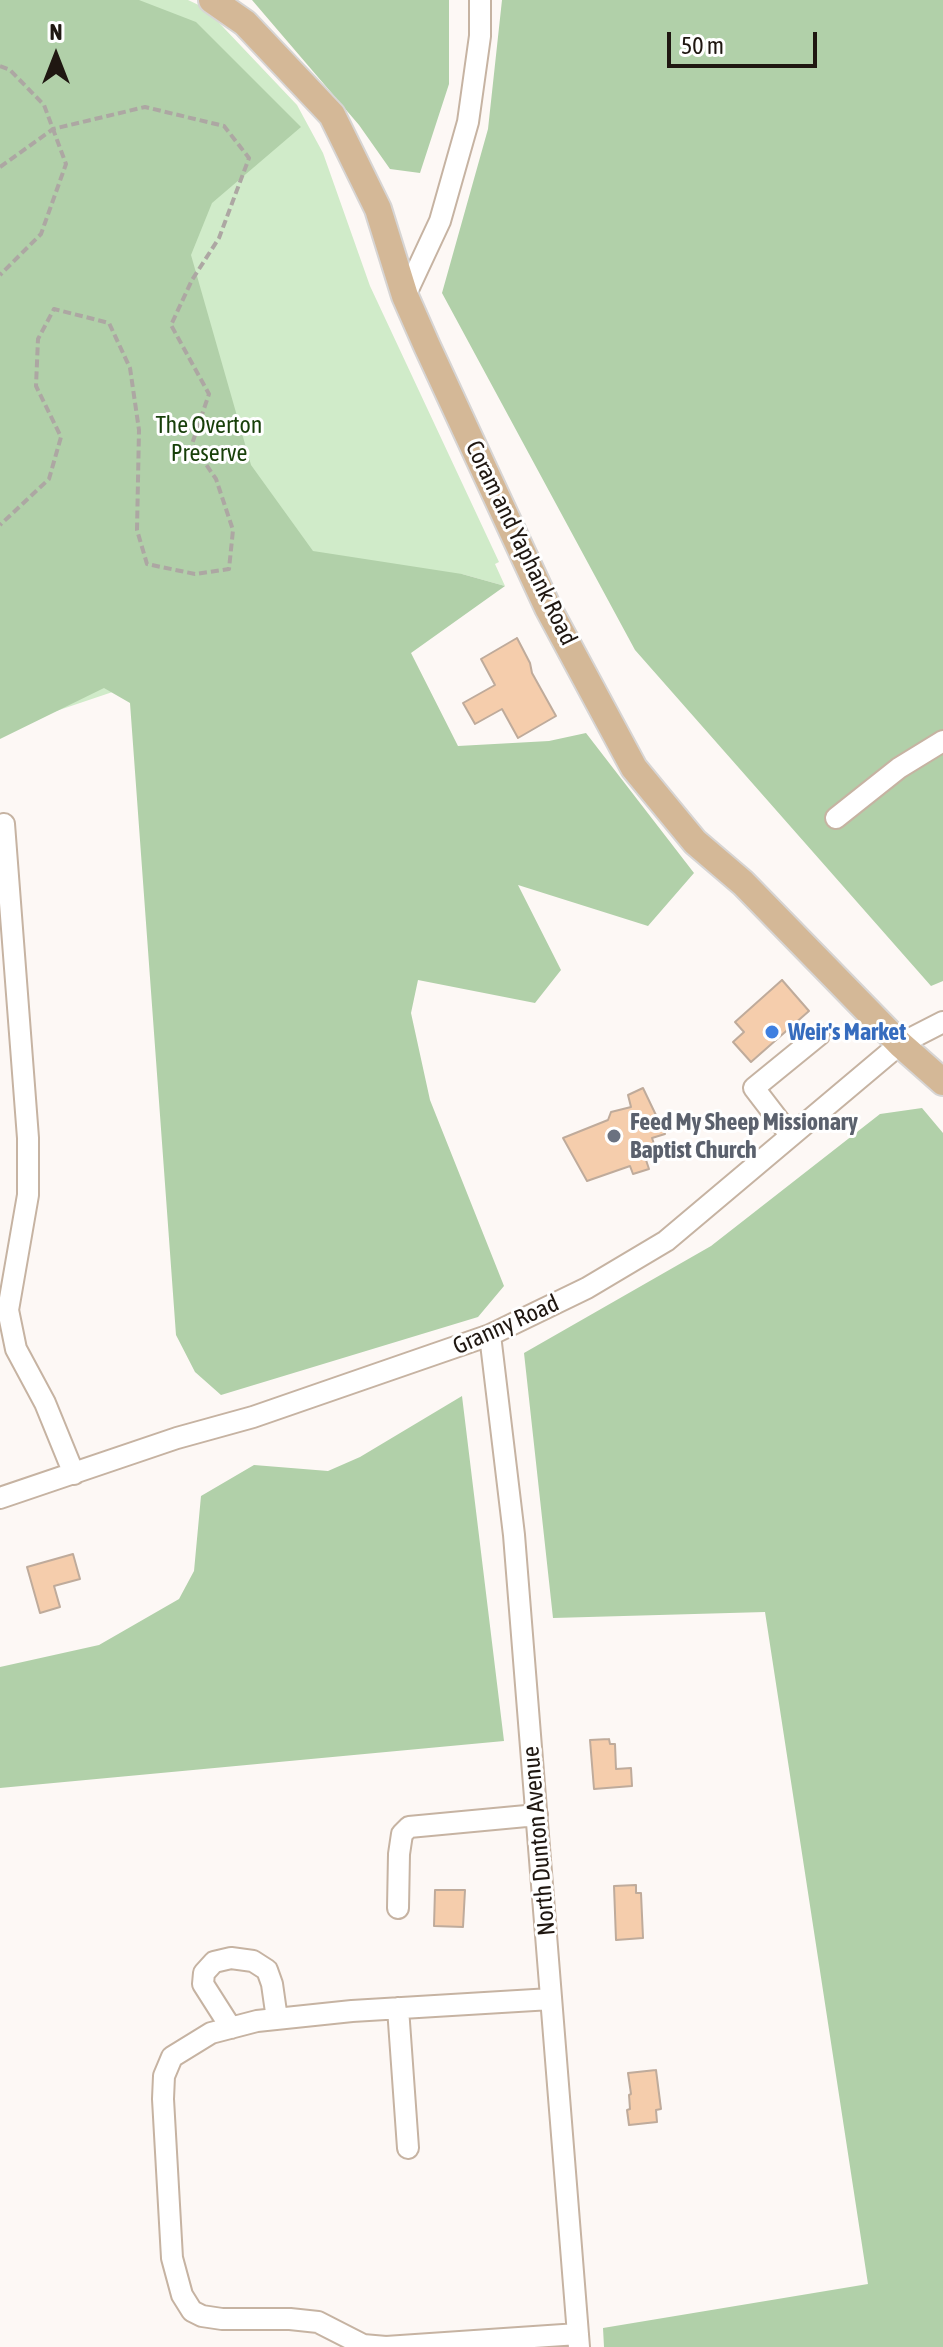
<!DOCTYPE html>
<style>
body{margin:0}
#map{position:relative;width:943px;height:2347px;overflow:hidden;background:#fdf8f5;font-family:"Asap Condensed",sans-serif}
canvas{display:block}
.north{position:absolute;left:16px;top:16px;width:80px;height:80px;-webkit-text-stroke:6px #fff;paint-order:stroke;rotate:0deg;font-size:22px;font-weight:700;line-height:32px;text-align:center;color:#1f1711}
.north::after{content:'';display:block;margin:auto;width:28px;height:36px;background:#1f1711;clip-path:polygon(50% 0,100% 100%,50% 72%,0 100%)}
.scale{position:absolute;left:667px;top:32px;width:150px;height:36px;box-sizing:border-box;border:4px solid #1f1711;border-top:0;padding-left:10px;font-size:24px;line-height:28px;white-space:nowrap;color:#1f1711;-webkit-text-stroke:6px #fff;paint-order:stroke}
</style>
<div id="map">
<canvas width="943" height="2347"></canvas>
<div class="north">N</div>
<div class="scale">50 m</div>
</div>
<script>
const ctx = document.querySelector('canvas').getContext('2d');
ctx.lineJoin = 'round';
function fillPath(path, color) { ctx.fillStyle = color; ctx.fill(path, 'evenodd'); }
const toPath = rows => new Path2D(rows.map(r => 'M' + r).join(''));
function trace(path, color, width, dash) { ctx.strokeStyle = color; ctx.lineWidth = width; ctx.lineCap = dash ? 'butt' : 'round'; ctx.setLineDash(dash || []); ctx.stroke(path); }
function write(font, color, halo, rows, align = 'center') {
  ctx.font = font + ' "Asap Condensed",sans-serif'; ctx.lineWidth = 6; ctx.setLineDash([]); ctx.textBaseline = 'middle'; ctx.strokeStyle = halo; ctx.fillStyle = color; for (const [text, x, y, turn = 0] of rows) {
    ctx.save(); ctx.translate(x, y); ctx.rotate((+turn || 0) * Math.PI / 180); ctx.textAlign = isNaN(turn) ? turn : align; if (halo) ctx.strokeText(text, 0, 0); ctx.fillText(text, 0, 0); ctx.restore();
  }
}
fillPath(toPath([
 [0,0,188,0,205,8,297,105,323,153,370,286,499,562,495,564,505,586,462,574,0,730]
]), '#d0ebc9');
fillPath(toPath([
 [0,0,139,0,196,22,301,127,212,203,191,255,251,465,313,551,462,574,505,586,411,653,458,746,549,741,586,733,694,873,648,926,518,885,561,970,535,1003,418,980,411,1013,430,1100,504,1286,478,1317,221,1395,195,1372,176,1335,130,703,104,688,0,739],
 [252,0,449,0,449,84,420,173,390,169,359,125],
 [502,0,943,0,943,981,931,986,635,650,442,293,488,129],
 [922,1108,943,1133,943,2347,604,2347,603,2328,868,2284,765,1612,553,1618,524,1353,711,1246,880,1114],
 [462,1396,504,1741,0,1788,0,1667,99,1645,179,1599,194,1571,201,1496,254,1465,328,1471,360,1457]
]), '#b1d0a9');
const building = toPath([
 [517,638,530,663,532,673,556,716,518,738,502,709,475,724,463,703,495,685,481,659,517,638],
 [782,980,809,1011,751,1062,733,1042,744,1032,735,1022,782,980],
 [643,1088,665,1134,652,1138,658,1156,646,1160,649,1169,633,1174,630,1166,587,1181,563,1138,608,1120,611,1112,631,1107,628,1095,643,1088],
 [73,1554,80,1579,54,1586,60,1607,40,1613,27,1567,73,1554],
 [609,1739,610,1744,615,1744,616,1769,631,1768,632,1786,594,1789,590,1740,609,1739],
 [636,1885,636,1893,641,1893,643,1938,616,1940,614,1886,636,1885],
 [435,1890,465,1890,463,1927,434,1926,435,1890],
 [656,2070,661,2109,656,2110,657,2122,629,2125,627,2110,630,2109,629,2095,631,2094,628,2073,656,2070]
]);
fillPath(building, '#f5cdac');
trace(building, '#bfab9b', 2);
const minor = toPath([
 [405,296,440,221,468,122,480,36,480,0],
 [836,818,899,768,943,741],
 [4,824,28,1138,28,1195,8,1310,16,1349,45,1403,74,1474],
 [790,1135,754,1088,819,1035],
 [490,1335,514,1535,579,2347],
 [0,1498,177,1438,253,1417,490,1335,587,1288,666,1241,900,1044,943,1022],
 [398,1908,399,1854,402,1834,409,1827,537,1815],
 [551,1999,352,2011,257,2021,211,2033,172,2057,164,2076,163,2099,172,2258,182,2295,192,2311,202,2316,222,2319,290,2319,318,2322,363,2345,386,2347,578,2334],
 [398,2008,408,2148],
 [231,2028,203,1984,204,1973,214,1962,231,1958,253,1961,267,1970,272,1984,277,2019]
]);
const major = toPath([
 [212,0,245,23,332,115,378,209,405,296,427,346,548,608,634,768,695,842,743,883,900,1044,943,1082]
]);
trace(minor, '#c6b3a2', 24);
trace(major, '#d7d5d4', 30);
trace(toPath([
 [0,66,10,70,44,105,66,164,41,234,0,275],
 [0,167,53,129,145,107,224,126,249,158,219,238,192,280,171,325,209,394,192,444,216,479,233,530,229,569,195,574,147,564,137,530,139,430,130,368,109,323,54,309,38,339,36,386,61,437,49,479,0,525]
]), '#ada7a3', 4, [8, 4]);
trace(minor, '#fff', 20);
trace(major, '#d4b897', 26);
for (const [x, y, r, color] of [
 [772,1032,8,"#3f7fe0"],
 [614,1136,8,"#6b7280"]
]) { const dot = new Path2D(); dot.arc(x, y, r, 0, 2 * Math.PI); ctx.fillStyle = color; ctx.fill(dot); trace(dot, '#fff', 3); }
write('24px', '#173f09', '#fff', [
 ["The Overton",209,425],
 ["Preserve",209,453]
]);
write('24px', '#1f1711', '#fff', [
 ["Coram and Yaphank Road",521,543,64],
 ["Granny Road",506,1325,-24],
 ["North Dunton Avenue",539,1841,-95]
]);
write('bold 24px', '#366cbe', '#fff', [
 ["Weir's Market",788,1032]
], 'left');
write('bold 24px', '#5b616d', '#fff', [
 ["Feed My Sheep Missionary",630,1122],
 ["Baptist Church",630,1150]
], 'left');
</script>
